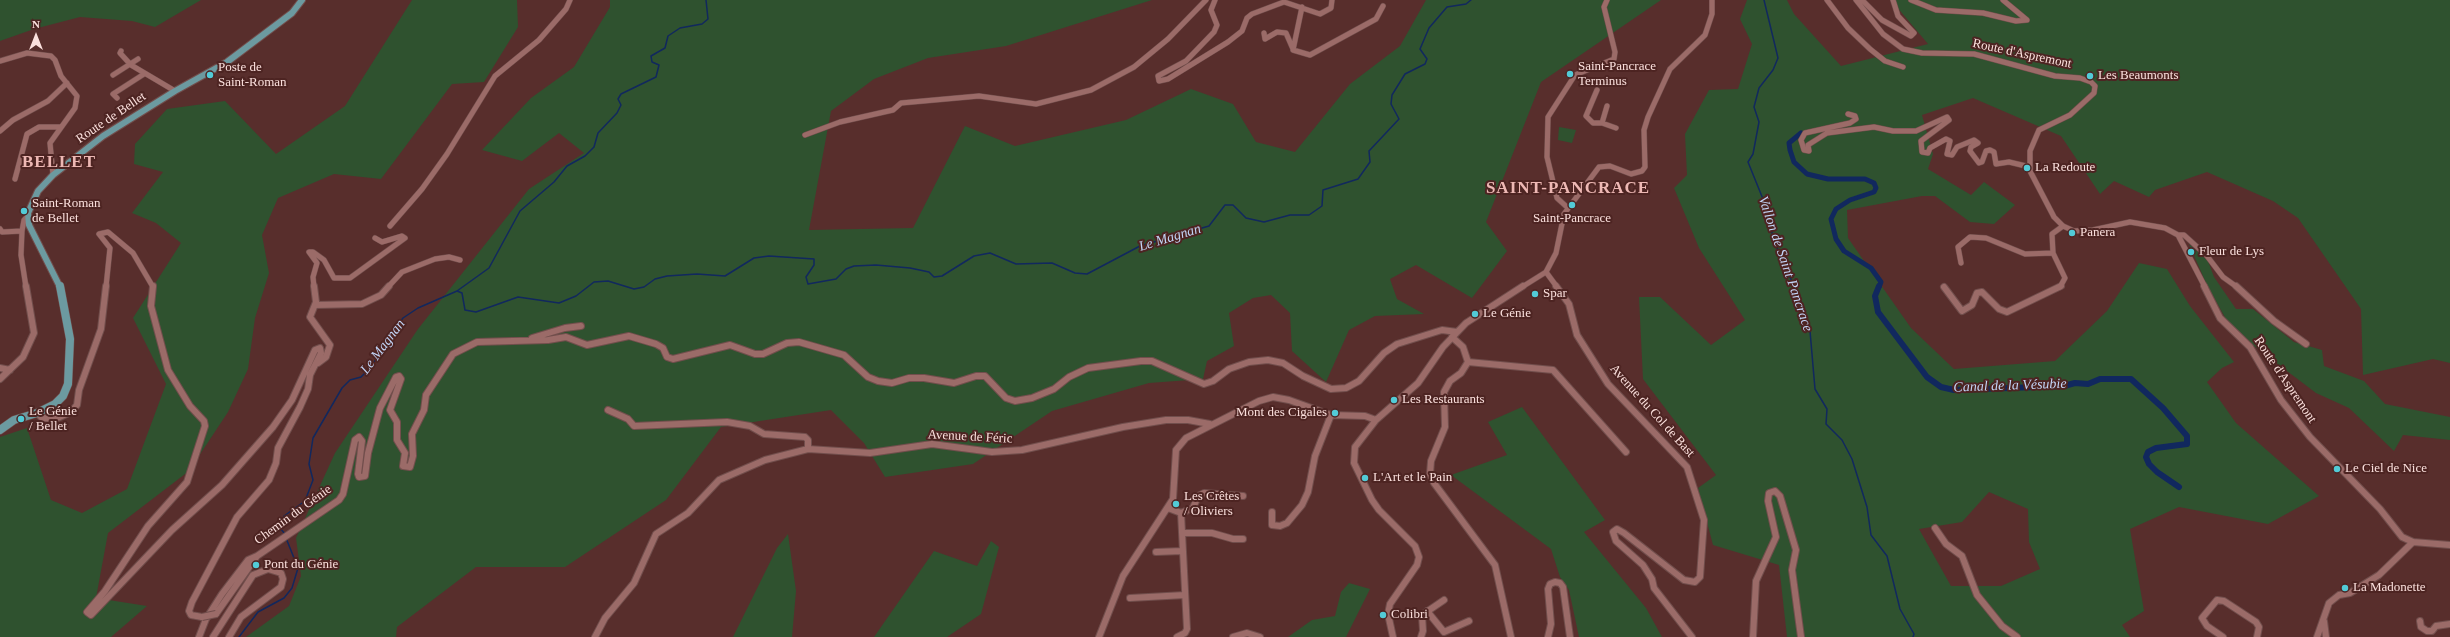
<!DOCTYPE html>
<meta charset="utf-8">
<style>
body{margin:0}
#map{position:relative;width:2450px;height:637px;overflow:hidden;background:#582e2c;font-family:"Times New Roman",serif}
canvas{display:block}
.north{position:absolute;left:16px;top:16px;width:40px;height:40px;-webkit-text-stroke:3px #4d2422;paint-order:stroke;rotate:0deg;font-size:11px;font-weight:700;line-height:16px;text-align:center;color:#fbe0dd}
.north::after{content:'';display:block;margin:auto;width:14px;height:18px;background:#fbe0dd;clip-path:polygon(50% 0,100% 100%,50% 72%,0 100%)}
</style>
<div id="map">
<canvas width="2450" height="637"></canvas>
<div class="north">N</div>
</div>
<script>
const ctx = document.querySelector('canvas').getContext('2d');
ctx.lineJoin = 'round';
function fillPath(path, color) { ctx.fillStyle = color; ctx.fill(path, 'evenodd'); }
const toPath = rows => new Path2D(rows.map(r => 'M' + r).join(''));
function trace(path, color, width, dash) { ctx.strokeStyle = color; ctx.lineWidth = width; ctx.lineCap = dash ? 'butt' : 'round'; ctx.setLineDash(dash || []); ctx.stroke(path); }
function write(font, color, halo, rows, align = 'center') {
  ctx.font = font + ' "Times New Roman",serif'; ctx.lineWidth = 4; ctx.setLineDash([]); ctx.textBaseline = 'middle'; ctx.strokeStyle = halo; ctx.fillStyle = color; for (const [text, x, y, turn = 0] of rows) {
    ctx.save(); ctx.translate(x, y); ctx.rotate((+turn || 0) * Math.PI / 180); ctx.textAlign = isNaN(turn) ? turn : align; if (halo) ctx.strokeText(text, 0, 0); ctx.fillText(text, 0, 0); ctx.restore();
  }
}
fillPath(toPath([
 [0,0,201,0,155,27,132,21,80,17,34,29,0,41],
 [412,0,517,0,518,27,484,82,452,84,381,179,334,174,278,198,262,235,269,273,255,318,248,369,228,412,189,471,108,533,96,598,147,606,111,637,0,637,0,437,27,428,51,500,82,513,127,489,166,384,133,318,181,243,156,223,132,213,163,172,134,164,135,144,167,109,225,101,276,154,345,106],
 [610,0,1152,0,1006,46,928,58,874,79,831,111,809,230,913,228,965,126,1015,146,1126,120,1191,89,1233,104,1256,142,1295,152,1350,84,1400,46,1426,0,1661,0,1541,82,1486,222,1507,251,1472,298,1416,265,1390,279,1397,299,1424,314,1375,316,1349,330,1326,382,1292,351,1290,313,1271,295,1253,298,1229,313,1234,346,1207,361,1203,379,1149,383,1052,411,973,464,885,477,864,443,831,410,721,427,666,500,565,567,476,567,397,627,396,637,246,637,289,606,301,576,296,538,335,453,418,329,529,189,584,153,559,133,522,161,482,150,531,98,574,67,610,7],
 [1747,0,1787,0,1794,14,1841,66,1928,44,1891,0,2450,0,2450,363,2433,359,2363,375,2361,309,2298,218,2273,201,2207,172,2155,190,2149,197,2114,181,2100,194,2061,136,1973,98,1922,115,1933,154,1928,169,1971,195,1984,182,2015,205,1994,224,1970,222,1935,196,1922,196,1847,210,1848,238,1911,328,1954,369,2055,361,2107,311,2139,263,2167,269,2190,306,2234,362,2222,368,2207,382,2236,423,2319,496,2268,524,2179,507,2130,529,2144,611,2122,625,2130,637,1787,637,1779,565,1713,545,1698,488,1716,475,1643,379,1639,297,1660,297,1711,345,1745,320,1699,248,1674,188,1687,175,1685,134,1709,90,1738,89,1752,44,1740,19],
 [1989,492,2028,509,2029,542,2040,569,2001,586,1951,586,1919,529,1962,522],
 [1559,127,1576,130,1572,143,1558,140],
 [2189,244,2208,261,2214,277,2236,309,2253,309,2294,342,2322,350,2324,366,2364,381,2385,404,2450,417,2450,440,2403,435,2394,451,2349,408,2316,393,2254,346,2227,321,2206,283],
 [1522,407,1605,520,1584,532,1646,608,1662,637,1579,637,1569,590,1560,577,1551,549,1451,475,1507,455,1488,422],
 [788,534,796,591,792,637,733,637,777,548],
 [991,541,999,547,981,614,947,637,874,637,934,551,977,566],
 [1349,583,1370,589,1346,637,1288,637,1312,620,1335,616,1341,592]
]), '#2f522f');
trace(toPath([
 [1764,0,1778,58,1773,70,1759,88,1754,107,1759,122,1753,154,1748,162,1765,204,1774,241,1802,304,1810,331,1815,389,1827,409,1826,424,1842,440,1852,459,1867,507,1871,535,1887,556,1900,609,1914,634,1913,637],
 [457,291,489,268,520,211,554,182,567,166,585,156,594,147,598,133,617,113,621,105,618,99,621,94,656,77,659,65,652,62,651,56,665,48,668,36,680,28,702,24,708,19,706,0],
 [285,534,280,528,284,516,305,501,313,480,309,464,313,438,342,388,350,380,361,377,372,366,389,336,403,318,418,308,457,291,462,293,465,310,476,312,518,297,559,303,576,296,594,282,608,281,634,289,644,287,655,279,667,276,697,274,725,276,754,258,769,256,814,259,814,265,806,277,808,284,836,279,846,269,854,266,876,265,910,268,929,272,934,277,942,276,974,256,990,253,1016,264,1052,263,1075,273,1087,274,1140,246,1209,226,1225,205,1233,205,1246,218,1264,222,1290,215,1309,215,1322,206,1323,190,1358,179,1370,162,1369,151,1399,119,1391,104,1392,95,1405,74,1425,64,1427,59,1420,49,1429,28,1447,7,1466,4,1471,0],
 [239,637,258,612,284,598,292,588,298,568,286,538]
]), '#11285e', 1.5);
trace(toPath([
 [1801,133,1789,143,1790,150,1794,162,1807,174,1828,179,1865,179,1874,183,1876,188,1874,192,1850,200,1836,209,1831,219,1836,239,1844,251,1871,268,1881,282,1879,287]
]), '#11285e', 5);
trace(toPath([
 [1879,286,1875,296,1878,312,1927,377,1941,387,1954,390,2064,386,2075,383,2088,384,2100,379,2131,379,2163,408,2187,436,2187,444,2156,448,2148,452,2146,457,2149,464,2157,472,2179,487]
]), '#11285e', 6);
const minorFar1 = toPath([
 [1215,0,1211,10,1217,25,1214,32,1186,61,1158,76,1159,81,1168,79,1228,42,1242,31,1247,18,1252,14,1284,2,1320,14,1331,8,1332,0],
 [1827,0,1848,28,1870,49,1885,61,1903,67],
 [1856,0,1883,34,1903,49,1922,53,1974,54,2055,76,2080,78,2091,82,2095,86,2094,93,2070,115,2039,130,2030,151,2030,171,2054,217,2063,226,2074,231,2093,230,2130,222,2165,228,2178,235,2205,287],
 [1862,0,1882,20,1911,36,1914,33,1898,16,1893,0],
 [1911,0,1936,10,1983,13,2016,21,2027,20,2003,0],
 [1302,7,1293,50,1310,55,1376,19,1383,6],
 [1264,33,1265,39,1277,32,1286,33,1293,49],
 [121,51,120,53,131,65,175,91],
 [0,61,27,53,51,56,55,60,61,76,77,96,75,108,50,143,53,175],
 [113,75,138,59],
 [1597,90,1586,116,1593,123,1602,123],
 [117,98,113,94,144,74],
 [1607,106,1602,123,1616,128],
 [1848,114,1855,116,1856,119,1850,123,1805,133,1801,140,1804,150,1809,151,1808,145,1827,133,1874,127,1893,131,1916,131,1947,117,1949,120,1921,141,1922,152,1928,153,1930,148,1946,139,1950,141,1947,154,1952,155,1957,147,1974,140,1978,143,1971,147,1970,151,1979,163,1982,162,1986,151,1990,150,1994,152,1996,164,2009,162,2030,167],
 [0,131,13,120,48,101,67,83],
 [805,135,840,122,893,110,901,103,979,96,1036,104,1091,90,1134,67,1168,39,1206,0],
 [15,179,27,134,39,127,60,127],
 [1568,208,1557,198,1547,157,1548,117,1575,75,1614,59,1615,52,1604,7,1607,0],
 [390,226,422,189,447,154,495,76,539,40,566,9,570,0],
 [0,229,2,232,22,231],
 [2178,235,2184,235,2207,256,2223,277,2237,287],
 [2053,253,2065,278,2060,287],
 [1961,263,1958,247,1970,237,1986,238,2025,254,2053,253,2052,234,2063,226],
 [1546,272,1557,287],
 [26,287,21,255,22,231,24,220,27,217],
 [106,287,110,248,99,234,108,232,133,253,153,287],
 [314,287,313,277,317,263,309,252,313,252,324,260,334,278,350,278,405,238,402,236,382,242,375,238],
 [388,287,402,272,435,259,449,257,460,260],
 [1522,287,1546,272,1556,253,1564,214,1599,167,1610,166,1631,174,1642,171,1645,167,1644,130,1648,117,1670,69,1705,35,1712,14,1712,0]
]);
const minor = toPath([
 [153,286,151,306,168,370,190,406,204,421,205,426,187,482,148,526,105,591,87,612,91,615,172,530,222,485,273,427,292,400,315,350,320,348,321,353,310,375,308,389,300,407,278,448,276,463,269,480,237,517,192,602,189,611,191,615,202,617],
 [314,286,316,302,310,317,330,345,326,357,318,363],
 [1556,286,1569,304,1577,335,1608,384,1687,467,1704,520,1700,577,1695,582,1684,580,1624,533,1617,529,1613,532,1616,541,1643,565,1652,579,1654,588,1692,637],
 [2204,286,2220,318,2250,347,2281,400,2310,437,2380,509,2402,537,2413,542,2450,545],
 [2236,286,2274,321,2306,344],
 [1944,287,1962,311,1972,305,1977,293,1982,292,1999,309,2007,312,2061,286],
 [315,305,362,304,381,295,389,286],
 [1452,337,1463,347,1468,362,1461,373,1450,381,1444,392,1445,427,1431,461,1430,474,1434,483,1495,565,1511,637],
 [532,338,565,328,581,326],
 [1468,362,1553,370,1626,452],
 [0,368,10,370],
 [0,379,23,357,34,333,26,286],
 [608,410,628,419,634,426,727,422,750,426,764,434,805,437,808,440,808,449],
 [37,413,42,418,55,419,71,412,77,405,79,390,101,329,106,286],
 [1168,508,1181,513,1187,629,1185,633,1177,637],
 [1272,512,1272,525,1280,526,1287,523,1302,505,1308,492,1315,456,1331,415],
 [1181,513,1193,508,1198,496,1204,493,1243,496],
 [1935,528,1946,544,1962,556,1977,595,2002,626,2017,637],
 [1182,533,1212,533,1233,539,1243,539],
 [1156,552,1182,551],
 [1130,598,1185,595],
 [1427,611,1444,632,1469,621],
 [216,614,257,556,339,500,343,494,355,440,359,437,362,441,358,474,359,477,365,476,368,453,380,408,396,377,399,376,401,379,390,410,397,422,397,440,405,453,403,466,410,467,413,456,412,434,424,410,426,395,453,354,477,342,548,340,566,337,587,345,629,336,656,344,663,348,667,357,673,359,730,345,755,354,763,354,787,343,799,342,844,355,868,377,878,381,892,383,909,378,924,378,954,383,976,376,985,376,1006,398,1015,401,1032,398,1054,389,1069,377,1088,368,1141,361,1152,361,1204,384,1213,381,1229,369,1249,362,1268,360,1283,363,1303,376,1331,389,1346,388,1359,381,1384,353,1397,344,1442,330,1457,332],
 [2324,621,2326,637],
 [2420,621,2421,627,2427,631,2432,631,2436,626,2450,624],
 [199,637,206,619,222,594,248,560,257,556],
 [213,637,253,575,268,569,281,573,283,579,281,587,241,617,229,637],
 [595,637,605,618,634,583,656,534,688,513,719,480,765,460,808,449,870,453,932,444,992,452,1022,450,1123,427,1166,420,1188,420,1210,424],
 [1099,637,1123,576,1173,499,1176,450,1186,438,1259,401,1273,397,1289,400,1331,415,1365,416,1376,420],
 [1233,637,1247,633,1260,637],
 [1393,637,1388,614,1390,604,1417,565,1419,557,1415,546,1379,510,1372,500,1354,463,1355,447,1376,420,1418,383,1443,347,1466,323,1523,286],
 [1421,637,1423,631,1422,615,1444,600],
 [1548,637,1551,624,1548,589,1550,584,1555,582,1560,583,1563,587,1570,637],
 [1753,637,1756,581,1776,537,1768,501,1769,493,1775,491,1780,496,1796,550,1792,570,1801,637],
 [2223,637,2207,626,2202,618,2217,600,2224,601,2256,622,2259,627,2257,637],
 [2317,637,2329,603,2339,595,2350,593,2379,575,2413,542]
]);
const majorFar1 = toPath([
 [60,287,29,225,28,213,38,191,53,175,103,136,175,91,227,62,292,13,302,0]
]);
const major = toPath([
 [0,430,14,420,37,413,55,404,63,396,68,384,70,339,60,286]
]);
trace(minorFar1, '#714e4c', 6);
trace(minor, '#714e4c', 8);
trace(majorFar1, '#714e4c', 8);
trace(major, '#714e4c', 9);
trace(minorFar1, '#9b6b68', 5);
trace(minor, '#9b6b68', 6);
trace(majorFar1, '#6c9aa0', 6);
trace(major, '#6c9aa0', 8);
const minorBridge = toPath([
 [202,617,216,614]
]);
trace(minorBridge, '#714e4c', 8, []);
trace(minorBridge, '#9b6b68', 6);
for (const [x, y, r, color] of [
 [1570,74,4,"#52cbd7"],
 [210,75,4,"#52cbd7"],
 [2090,76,4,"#52cbd7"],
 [2027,168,4,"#52cbd7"],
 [1572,205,4,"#52cbd7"],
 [24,211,4,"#52cbd7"],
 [2072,233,4,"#52cbd7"],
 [2191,252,4,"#52cbd7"],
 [1535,294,4,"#52cbd7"],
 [1475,314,4,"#52cbd7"],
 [1394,400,4,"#52cbd7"],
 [1335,413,4,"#52cbd7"],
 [21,419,4,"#52cbd7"],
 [2337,469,4,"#52cbd7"],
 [1365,478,4,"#52cbd7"],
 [1176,504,4,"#52cbd7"],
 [256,565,4,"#52cbd7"],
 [2345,588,4,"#52cbd7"],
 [1383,615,4,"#52cbd7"]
]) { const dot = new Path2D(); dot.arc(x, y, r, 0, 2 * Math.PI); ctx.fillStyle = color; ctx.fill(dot); trace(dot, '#4d2422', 1.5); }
write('13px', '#fbe0dd', '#4d2422', [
 ["Route d'Aspremont",2022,54,12],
 ["Route de Bellet",111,118,-34],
 ["Route d'Aspremont",2285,380,56],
 ["Avenue du Col de Bast",1652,411,48],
 ["Avenue de Féric",970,437,3],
 ["Chemin du Génie",293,515,-36]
]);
write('13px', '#fbe0dd', '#4d2422', [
 ["Saint-Pancrace",1578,67],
 ["Terminus",1578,82],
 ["Poste de",218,68],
 ["Saint-Roman",218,83],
 ["Les Beaumonts",2098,76],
 ["La Redoute",2035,168],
 ["Saint-Roman",32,204],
 ["de Bellet",32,219],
 ["Saint-Pancrace",1572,219,"center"],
 ["Panera",2080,233],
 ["Fleur de Lys",2199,252],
 ["Spar",1543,294],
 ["Le Génie",1483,314],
 ["Les Restaurants",1402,400],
 ["Le Génie",29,412],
 ["/ Bellet",29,427],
 ["Mont des Cigales",1327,413,"right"],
 ["Le Ciel de Nice",2345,469],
 ["L'Art et le Pain",1373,478],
 ["Les Crêtes",1184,497],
 ["/ Oliviers",1184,512],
 ["Pont du Génie",264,565],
 ["La Madonette",2353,588],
 ["Colibri",1391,615]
], 'left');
write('italic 14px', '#c3d5f7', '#4d2422', [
 ["Le Magnan",1170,238,-17],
 ["Vallon de Saint Pancrace",1785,264,71],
 ["Le Magnan",383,347,-53],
 ["Canal de la Vésubie",2010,386,-2]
]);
ctx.letterSpacing = '1px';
write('bold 17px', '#edb8b4', '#4d2422', [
 ["BELLET",59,163],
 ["SAINT-PANCRACE",1568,189]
]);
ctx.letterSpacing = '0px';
</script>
